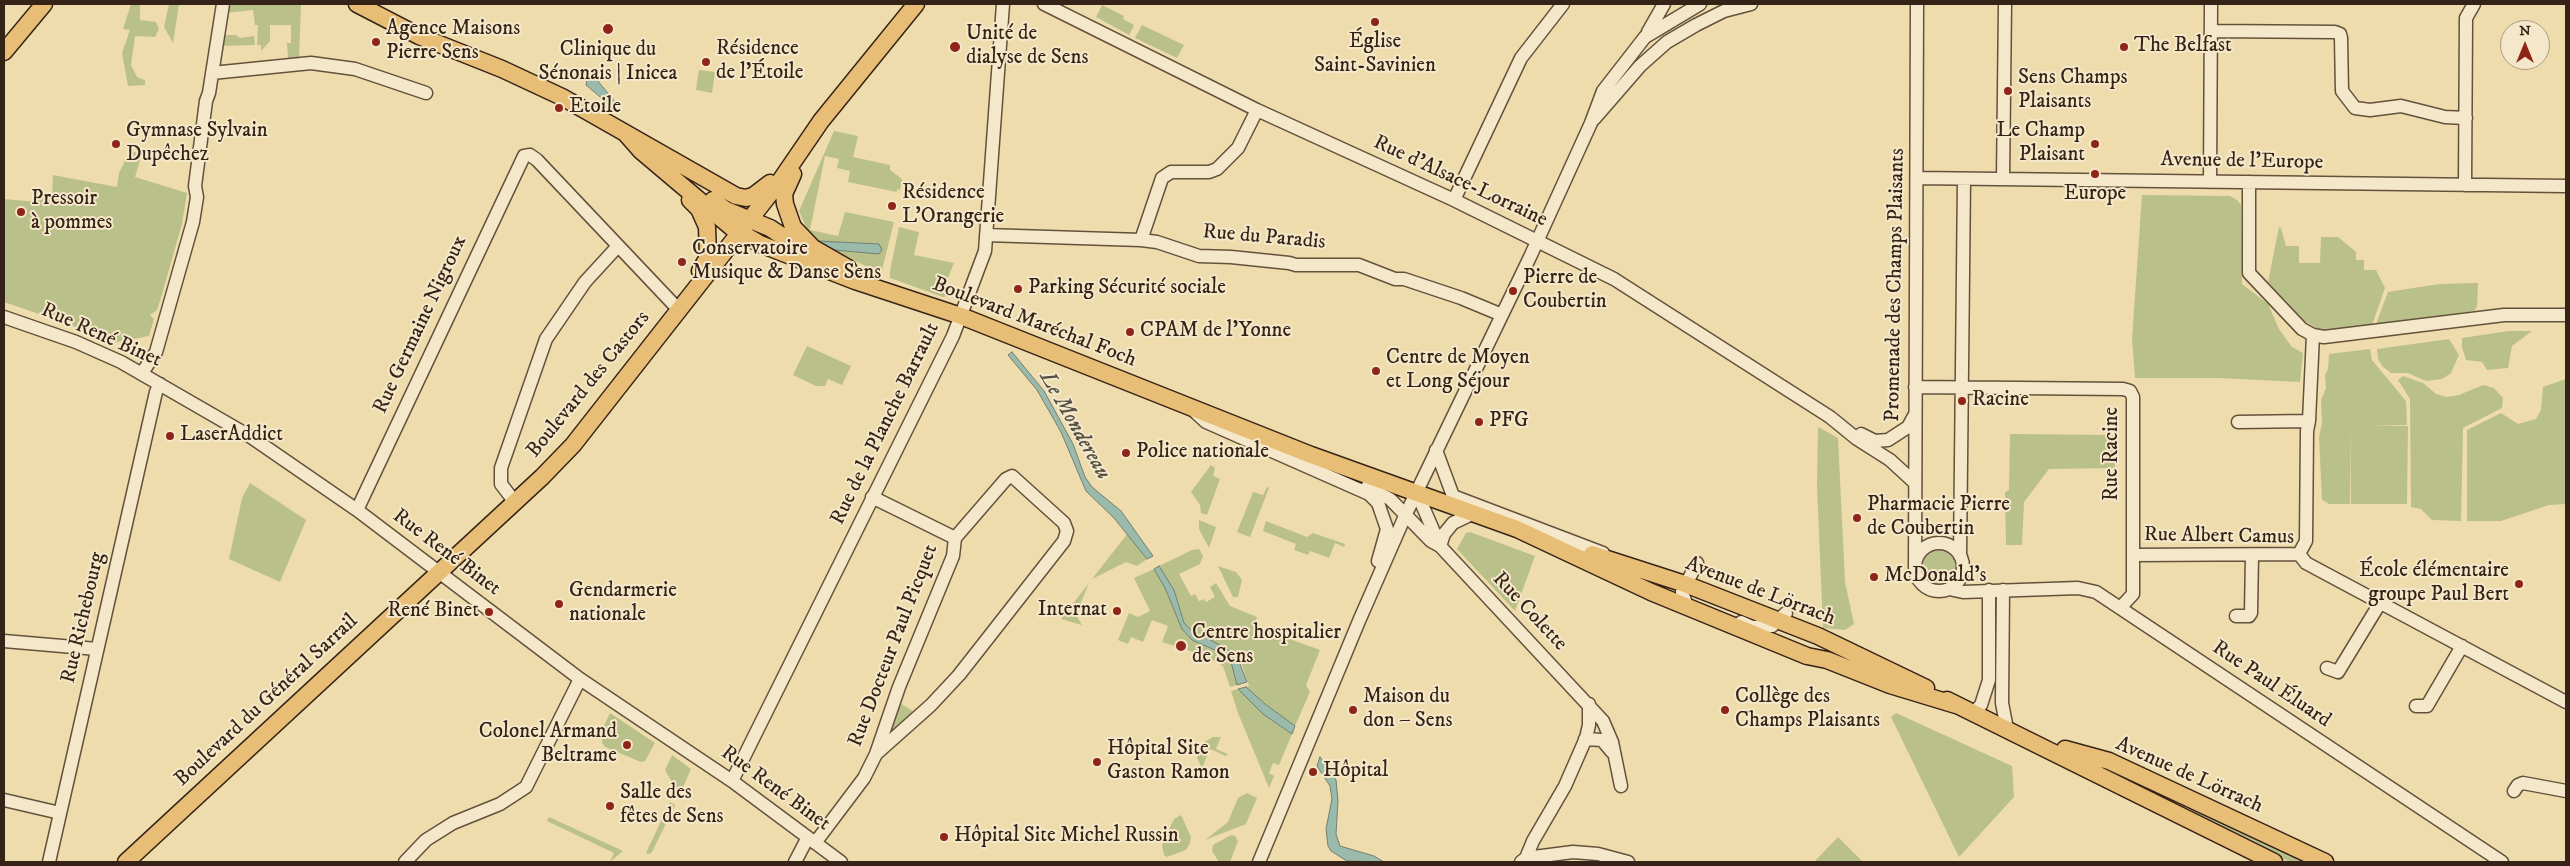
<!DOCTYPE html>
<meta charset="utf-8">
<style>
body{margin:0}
#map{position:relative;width:2570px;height:866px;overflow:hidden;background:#efdcad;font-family:"IM FELL DW Pica",serif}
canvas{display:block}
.frame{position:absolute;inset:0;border:5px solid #362317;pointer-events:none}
.north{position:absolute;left:2500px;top:20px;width:50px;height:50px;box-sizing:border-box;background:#f5e8ca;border:1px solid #a99982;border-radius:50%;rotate:0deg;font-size:14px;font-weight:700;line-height:20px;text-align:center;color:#362317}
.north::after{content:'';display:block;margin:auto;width:18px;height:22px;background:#8f2418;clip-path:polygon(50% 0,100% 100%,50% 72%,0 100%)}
</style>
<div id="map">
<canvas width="2570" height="866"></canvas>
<div class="frame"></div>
<div class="north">N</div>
</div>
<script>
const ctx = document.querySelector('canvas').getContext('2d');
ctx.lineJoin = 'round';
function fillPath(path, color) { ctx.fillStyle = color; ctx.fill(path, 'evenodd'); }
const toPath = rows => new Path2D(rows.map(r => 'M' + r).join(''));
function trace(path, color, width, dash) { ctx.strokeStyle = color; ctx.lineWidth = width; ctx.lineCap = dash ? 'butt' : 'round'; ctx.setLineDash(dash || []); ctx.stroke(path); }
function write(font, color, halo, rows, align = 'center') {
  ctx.font = font + ' "IM FELL DW Pica",serif'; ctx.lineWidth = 4; ctx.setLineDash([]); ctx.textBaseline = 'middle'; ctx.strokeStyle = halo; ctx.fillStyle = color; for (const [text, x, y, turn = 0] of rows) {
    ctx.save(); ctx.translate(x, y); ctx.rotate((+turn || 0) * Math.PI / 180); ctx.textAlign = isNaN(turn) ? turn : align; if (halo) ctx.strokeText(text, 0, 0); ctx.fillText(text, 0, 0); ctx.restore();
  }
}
fillPath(toPath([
 [131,4,140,4,140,20,156,22,159,29,155,37,135,36,131,65,137,77,145,80,145,85,128,86,122,53,130,30,123,29],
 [169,4,179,4,173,43,164,27],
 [227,4,313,4,301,5,299,58,288,59,287,43,291,43,291,25,270,25,270,41,261,51,261,45,257,45,258,25,255,25,253,10,225,13],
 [1102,5,1124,16,1123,19,1134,25,1129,35,1096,17],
 [1142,25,1184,45,1177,58,1135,38],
 [222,35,236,35,240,38,254,36,255,45,221,46],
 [699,70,715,72,712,93,696,90],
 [834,131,858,136,853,157,890,165,890,170,902,179,900,190,897,189,897,192,848,182,850,171,837,168,839,159,825,156,810,230,838,236,845,212,894,222,881,274,834,250,879,254,879,244,818,241,808,232,799,211],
 [130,151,142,154,135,177,187,193,182,224,160,301,157,310,150,315,154,319,149,336,112,343,71,325,4,302,4,199,38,202,38,196,52,197,53,175,117,187,119,173],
 [2142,195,2230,196,2237,200,2241,205,2242,284,2268,304,2279,329,2292,347,2303,353,2300,382,2219,378,2135,378,2132,339],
 [899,227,919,232,914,255,954,263,945,285,963,292,943,297,890,278,890,271],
 [2279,227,2281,228,2286,246,2299,246,2299,263,2320,263,2321,237,2338,237,2356,252,2356,260,2364,260,2364,270,2376,270,2385,288,2372,325,2328,330,2316,328,2305,321,2268,282],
 [2478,283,2477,307,2474,311,2376,324,2388,292,2439,284],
 [2509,331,2532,331,2512,346,2508,368,2487,370,2482,362,2466,360,2462,347,2462,338],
 [2449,339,2459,355,2451,373,2442,379,2426,381,2408,373,2391,373,2382,366,2378,359,2377,349],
 [807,346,851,366,842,385,828,379,825,386,816,386,793,375],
 [2370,349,2372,360,2406,401,2407,425,2367,426,2408,426,2407,504,2351,504,2350,425,2350,504,2329,504,2322,500,2319,437,2322,423,2321,400,2326,388,2325,375,2328,369,2329,354],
 [2403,376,2423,383,2436,394,2447,397,2459,395,2483,385,2494,388,2503,398,2502,408,2463,428,2461,521,2432,520,2421,509,2411,507,2410,399,2398,380],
 [2566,379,2566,504,2549,505,2501,521,2467,521,2467,430,2501,413,2518,424,2536,419,2541,410,2543,387],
 [1818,427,1838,438,1845,582,1854,624,1845,630,1823,628,1817,486],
 [2010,434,2115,435,2115,468,2049,469,2024,502,2022,545,2006,545,2005,492,2009,490],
 [1211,465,1215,468,1213,476,1220,479,1207,515,1201,513,1200,505,1191,492],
 [250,483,306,520,280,582,229,559,242,498],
 [1267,487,1269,488,1250,537,1237,532,1253,492,1263,495],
 [1199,520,1216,527,1209,548,1199,529],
 [1266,521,1307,537,1313,533,1345,544,1344,547,1335,543,1329,558,1310,551,1308,555,1294,550,1296,544,1263,531],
 [1470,532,1535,556,1515,611,1457,549,1466,533],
 [1128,533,1147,559,1137,566,1126,562,1092,579],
 [1199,549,1203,556,1200,564,1179,574,1191,596,1195,594,1199,601,1204,599,1206,602,1215,597,1210,587,1216,583,1230,606,1257,617,1254,626,1320,650,1306,685,1310,692,1295,726,1265,704,1246,687,1249,686,1240,659,1231,650,1198,636,1184,623,1174,590,1159,566,1192,550],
 '1920 568a18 18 0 1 1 36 0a18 18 0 1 1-36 0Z',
 [1218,566,1236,572,1242,580,1238,597,1233,597],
 [1154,569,1165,588,1182,629,1192,640,1230,658,1237,685,1230,687,1223,666,1206,656,1162,642,1168,626,1152,620,1143,642,1131,637,1128,644,1118,640,1129,613,1138,617,1150,611,1134,578],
 [1089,583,1076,615,1082,625,1061,619],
 [1238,689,1263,714,1292,734,1279,765,1273,763,1269,773,1274,776,1269,788,1238,713,1231,691],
 [898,702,916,713,887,740],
 [610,713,655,743,645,761,641,762,605,747,602,743,602,730],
 [1896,713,2012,766,2014,797,1959,857,1891,717],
 [1213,737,1221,737,1216,749,1228,754,1226,756,1210,749,1202,768,1197,758,1204,742],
 [672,755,691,769,678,799,673,798,674,786,665,770],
 [1247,793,1257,798,1246,824,1205,840,1228,822,1238,798],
 [670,802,675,805,652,852,649,854,646,853],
 [2194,810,2312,862,2290,862,2192,814,2191,811],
 [1181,815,1191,837,1190,843,1186,850,1167,857,1164,855,1162,845,1174,819],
 [549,817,623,851,610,862,614,853,547,821],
 [1231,835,1235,836,1238,841,1230,862,1219,862,1212,851,1213,845],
 [1838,837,1863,862,1814,862]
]), '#bac089');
const water = toPath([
 [589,70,615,102,612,107,586,85,589,70],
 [818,241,879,244,882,250,879,254,834,250,818,241],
 [1012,352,1044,391,1073,444,1085,477,1092,487,1121,511,1153,556,1147,559,1114,518,1086,491,1061,432,1037,390,1008,355,1012,352],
 [1159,566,1174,590,1184,623,1198,636,1205,637,1236,654,1247,682,1237,685,1230,658,1226,655,1192,640,1182,629,1165,588,1154,569,1159,566],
 [1246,687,1265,704,1295,726,1292,734,1263,714,1238,689,1246,687],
 [1320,757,1336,780,1338,801,1336,834,1340,846,1374,856,1384,862,1347,861,1331,851,1328,846,1326,829,1332,799,1330,786,1317,766,1320,757]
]);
fillPath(water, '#9abbac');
trace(water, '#727e70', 1);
const minor = toPath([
 [1044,4,1257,110,1454,200,1614,279,1830,417,1857,439,1890,460,1914,482],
 [2213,31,2335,32,2340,34,2341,38,2342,91,2355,108,2370,110,2401,106,2445,117,2466,118],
 [1648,32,1664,4],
 [212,73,311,63,355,69,426,93],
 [1594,119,1640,66,1667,42,1696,25,1724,11,1751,4],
 [1917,178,2566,186],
 [2003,179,2005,4],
 [2210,182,2211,4],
 [2249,182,2249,273,2302,329,2313,335,2324,337,2504,315,2566,315],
 [2465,185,2466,18,2474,4],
 [1454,200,1521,58,1563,4],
 [986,235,1141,240,1157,242,1199,256,1231,257,1289,263,1296,265,1359,265,1395,279,1404,279,1461,298,1502,315],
 [1141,240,1162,178,1171,172,1209,172,1217,169,1238,148,1257,110],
 [4,317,76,342,121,362,251,437,357,510,580,679,732,781,841,862],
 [142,373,156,352,193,222,197,197,195,186,206,101,209,93,223,4],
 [1915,387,2123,389,2130,391,2133,397,2133,594,2120,608],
 [1193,410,1206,422,1369,494,1378,503,1387,529,1378,561],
 [2309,421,2313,335],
 [2238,422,2309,421,2307,431,2306,541,2299,554],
 [1861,434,1875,441,1888,440,1908,427,1914,416],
 [1436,450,1453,496,1603,553],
 [1367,487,1390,499,1431,541,1440,546],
 [1417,493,1440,546,1603,721,1612,742,1621,786],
 [514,501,501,484,501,468,546,339,585,282,618,246],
 [357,510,524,156,530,155,537,160,678,309],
 '1915 567a24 24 0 1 1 48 0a24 24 0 1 1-48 0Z',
 [1440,546,1444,534,1453,523,1474,513],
 [2299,554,2306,563,2319,570,2566,702],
 [2133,555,2299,554],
 [1960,556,1964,179],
 [1915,567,1917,4],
 [1949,589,1963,592,2078,588,2096,592,2502,862],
 [2003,590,2002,703,2007,729],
 [1687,606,1682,592,1697,563],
 [2236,616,2249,616,2251,613,2252,555],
 [1741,622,1752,627,1772,626,1786,613],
 [4,641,97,649],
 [2327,668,2338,672,2380,603],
 [2416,706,2427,706,2462,646],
 [1972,714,1981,705,1989,680,1989,590],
 [1585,739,1602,740,1612,752],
 [876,754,931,705,959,675,1064,541,1067,531,1064,523,1012,476,1006,479,955,538],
 [732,781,953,336,985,251,1003,4],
 [2514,791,2518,785,2523,783,2566,791],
 [4,800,60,813],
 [815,843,864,778,876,754,899,687,953,556,955,538,872,497],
 [1526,858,1573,852,1598,854,1628,862],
 [49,862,156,392,160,384],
 [405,862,426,840,453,823,500,804,526,787,580,679],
 [795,862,807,839],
 [1259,862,1359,621,1405,516,1530,257,1591,123,1603,91,1645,37,1700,4],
 [1521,862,1526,858,1533,841,1565,786,1586,738,1589,725,1589,704]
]);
const major = toPath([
 [357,4,419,36,502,69,562,97,736,196,746,198,753,196,770,183],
 [4,52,44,4],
 [626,134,641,151,731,227,760,244,855,281,961,316,1311,455,1517,529,1651,592,1807,656,1827,660,1890,685,1956,705],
 [793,174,784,194,785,204,793,227,813,248,848,268],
 [690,200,699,209,707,227,708,257,700,271],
 [713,200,726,210,770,228,809,254],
 [1592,554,1685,584,1818,636,1926,688],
 [1947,700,2274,862],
 [2065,749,2109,761,2325,862],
 [126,862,542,477,573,445,780,181,821,121,916,4]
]);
trace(minor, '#64513c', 15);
trace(major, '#362317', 19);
trace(minor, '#f5e8ca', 12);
trace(major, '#e8be76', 16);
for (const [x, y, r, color] of [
 [1375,22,5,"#8f2418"],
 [608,29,6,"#8f2418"],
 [376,42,5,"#8f2418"],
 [955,47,6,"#8f2418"],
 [2124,47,5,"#8f2418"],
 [706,62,5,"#8f2418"],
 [2008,91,5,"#8f2418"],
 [559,108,5,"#8f2418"],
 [116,144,5,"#8f2418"],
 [2095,144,5,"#8f2418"],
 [2095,174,5,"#8f2418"],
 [892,206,5,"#8f2418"],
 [21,212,5,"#8f2418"],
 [682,262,5,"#8f2418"],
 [1018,289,5,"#8f2418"],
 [1513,291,5,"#8f2418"],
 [1130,332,5,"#8f2418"],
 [1376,371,5,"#8f2418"],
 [1962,401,5,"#8f2418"],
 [1479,422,5,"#8f2418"],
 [170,436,5,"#8f2418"],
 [1126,453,5,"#8f2418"],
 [1857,518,5,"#8f2418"],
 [1874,577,5,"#8f2418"],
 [2519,584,5,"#8f2418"],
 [559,604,5,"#8f2418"],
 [1117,611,5,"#8f2418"],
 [489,612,5,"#8f2418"],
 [1181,646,6,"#8f2418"],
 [1353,710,5,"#8f2418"],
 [1725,710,5,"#8f2418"],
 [627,745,5,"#8f2418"],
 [1097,762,5,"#8f2418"],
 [1313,772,5,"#8f2418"],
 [610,806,5,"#8f2418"],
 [944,837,5,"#8f2418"]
]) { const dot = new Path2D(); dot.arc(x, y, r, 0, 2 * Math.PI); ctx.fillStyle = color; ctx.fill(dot); trace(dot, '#f5e8ca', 2); }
write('21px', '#362317', '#f5e8ca', [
 ["Agence Maisons",386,30],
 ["Pierre Sens",386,54],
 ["Unité de",966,35],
 ["dialyse de Sens",966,59],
 ["Église",1375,43,"center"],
 ["Saint-Savinien",1375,67,"center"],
 ["The Belfast",2134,47],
 ["Résidence",716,50],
 ["de l'Étoile",716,74],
 ["Clinique du",608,51,"center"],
 ["Sénonais | Inicea",608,75,"center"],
 ["Sens Champs",2018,79],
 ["Plaisants",2018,103],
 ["Etoile",569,108],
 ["Gymnase Sylvain",126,132],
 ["Dupêchez",126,156],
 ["Le Champ",2085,132,"right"],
 ["Plaisant",2085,156,"right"],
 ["Résidence",902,194],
 ["L'Orangerie",902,218],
 ["Europe",2095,195,"center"],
 ["Pressoir",31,200],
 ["à pommes",31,224],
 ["Conservatoire",692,250],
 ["Musique & Danse Sens",692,274],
 ["Pierre de",1523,279],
 ["Coubertin",1523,303],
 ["Parking Sécurité sociale",1028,289],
 ["CPAM de l'Yonne",1140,332],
 ["Centre de Moyen",1386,359],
 ["et Long Séjour",1386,383],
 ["Racine",1972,401],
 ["PFG",1489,422],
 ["LaserAddict",180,436],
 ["Police nationale",1136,453],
 ["Pharmacie Pierre",1867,506],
 ["de Coubertin",1867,530],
 ["École élémentaire",2509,572,"right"],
 ["groupe Paul Bert",2509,596,"right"],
 ["McDonald's",1884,577],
 ["Gendarmerie",569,592],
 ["nationale",569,616],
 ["Internat",1107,611,"right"],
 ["René Binet",479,612,"right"],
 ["Centre hospitalier",1192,634],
 ["de Sens",1192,658],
 ["Maison du",1363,698],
 ["don – Sens",1363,722],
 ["Collège des",1735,698],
 ["Champs Plaisants",1735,722],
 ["Colonel Armand",617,733,"right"],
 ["Beltrame",617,757,"right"],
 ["Hôpital Site",1107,750],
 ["Gaston Ramon",1107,774],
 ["Hôpital",1323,772],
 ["Salle des",620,794],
 ["fêtes de Sens",620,818],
 ["Hôpital Site Michel Russin",954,837]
], 'left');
write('21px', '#362317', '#f5e8ca', [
 ["Avenue de l'Europe",2242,162,1],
 ["Rue d'Alsace-Lorraine",1460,182,25],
 ["Rue du Paradis",1264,238,5],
 ["Promenade des Champs Plaisants",1896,285,-89],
 ["Boulevard Maréchal Foch",1034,323,21],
 ["Rue Germaine Nigroux",421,325,-65],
 ["Rue René Binet",101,336,24],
 ["Boulevard des Castors",589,385,-51],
 ["Rue de la Planche Barrault",886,424,-64],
 ["Rue Racine",2113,454,-90],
 ["Rue Albert Camus",2219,537,1],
 ["Rue René Binet",446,553,37],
 ["Avenue de Lörrach",1760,592,21],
 ["Rue Colette",1529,612,47],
 ["Rue Richebourg",84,618,-77],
 ["Rue Docteur Paul Picquet",894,646,-69],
 ["Rue Paul Éluard",2271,685,34],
 ["Boulevard du Général Sarrail",267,701,-43],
 ["Avenue de Lörrach",2189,776,24],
 ["Rue René Binet",775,789,36]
]);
write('italic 22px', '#545144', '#f5e8ca', [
 ["Le Mondereau",1074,426,60]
]);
</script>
